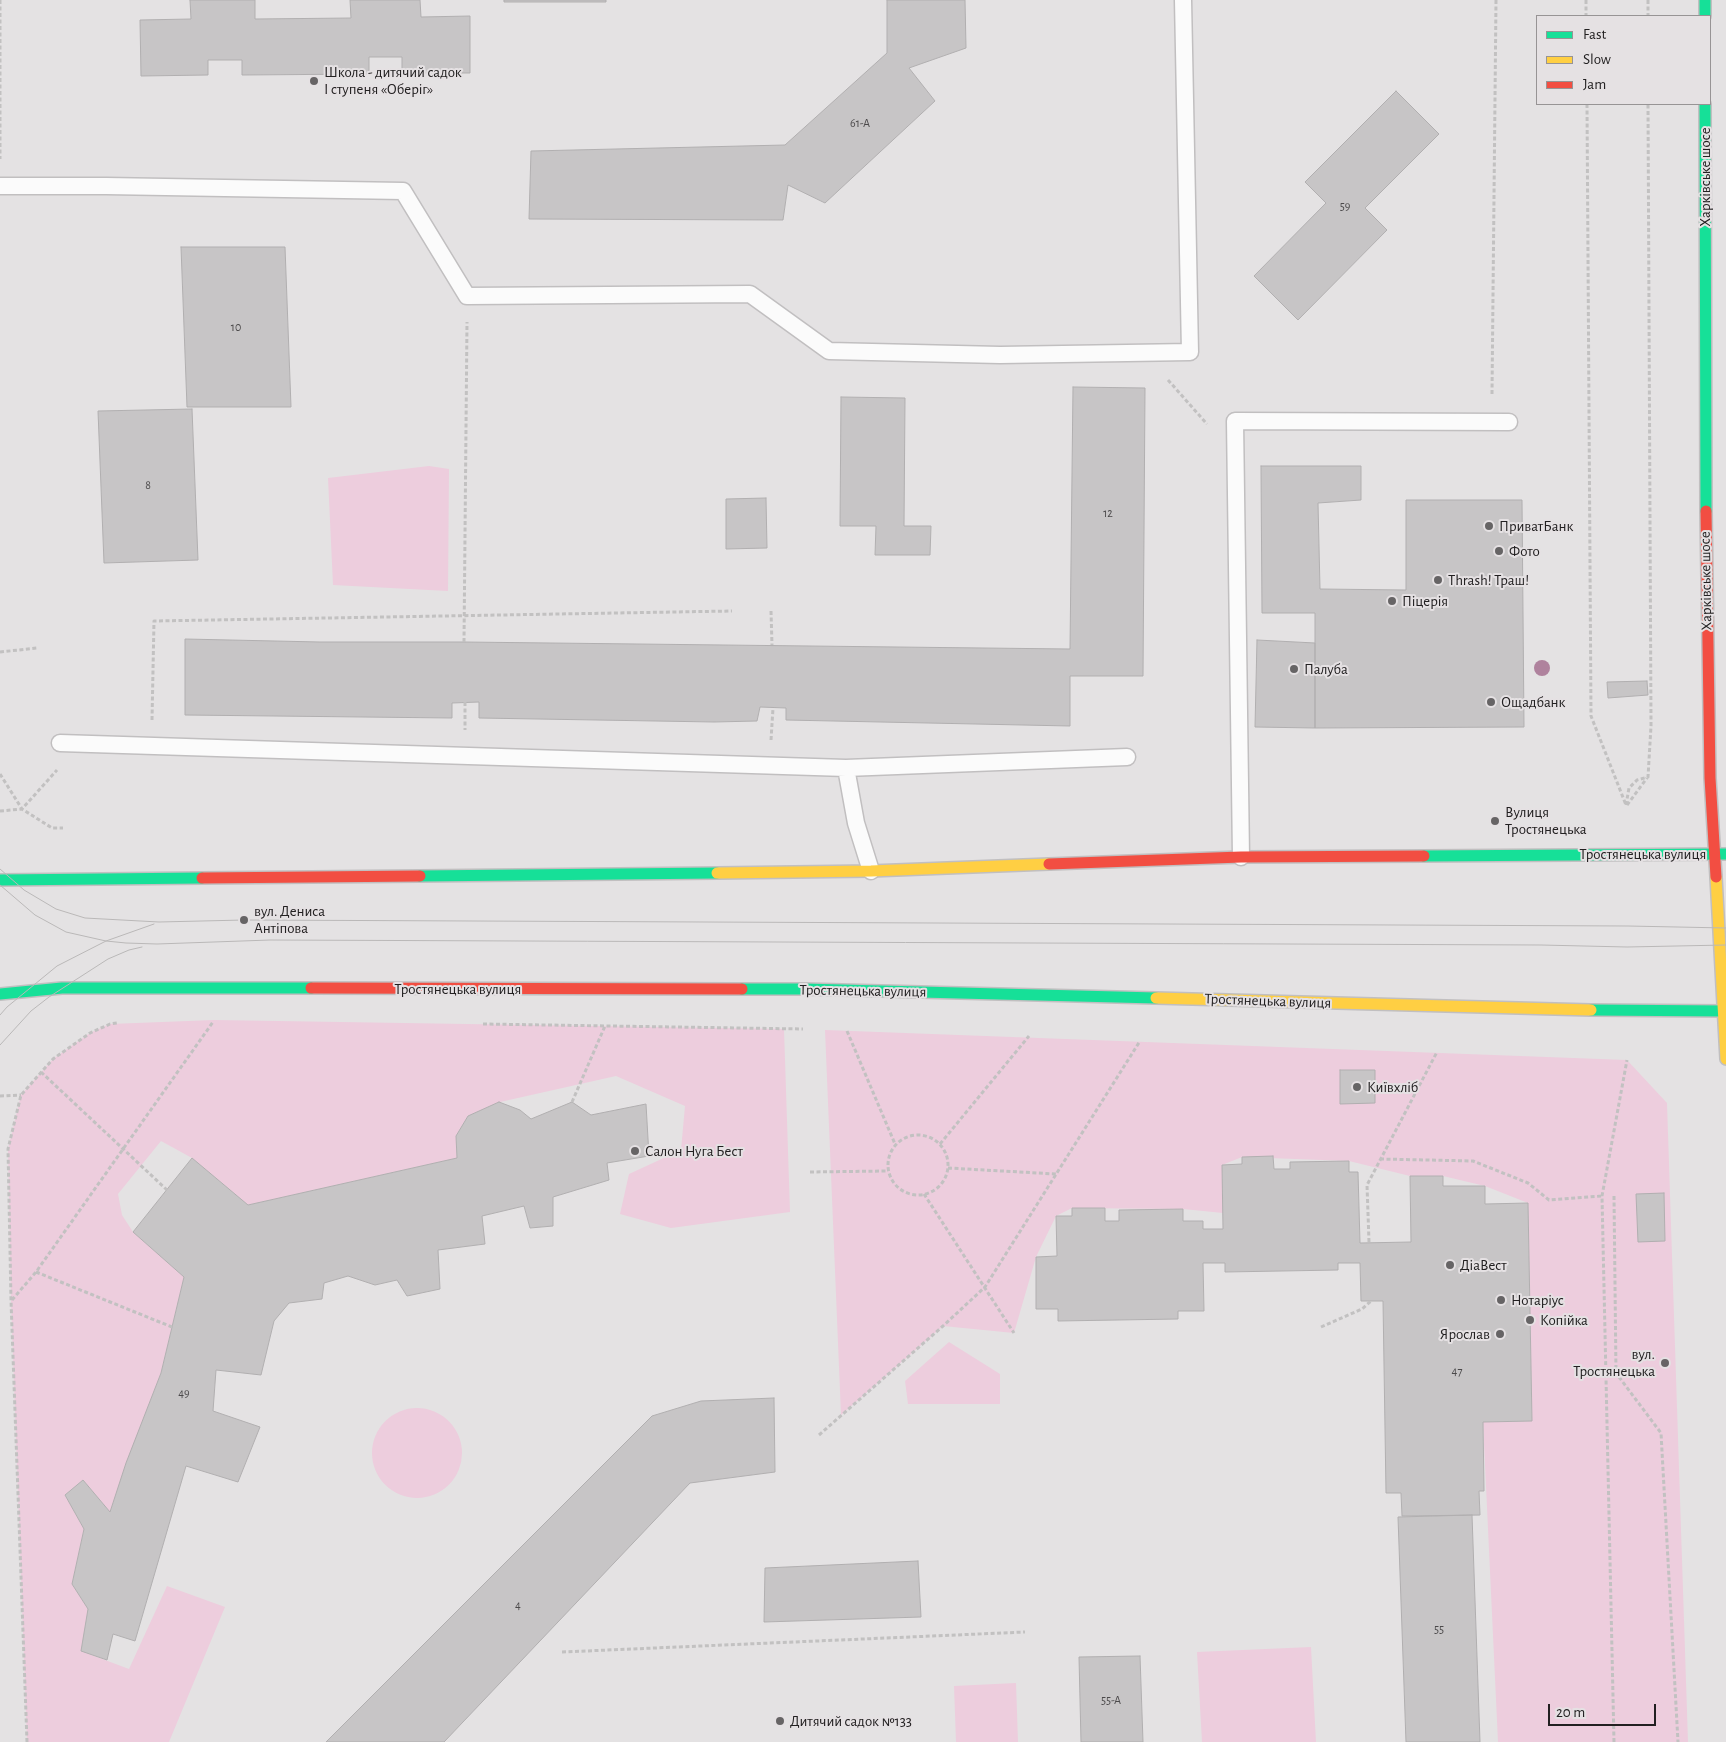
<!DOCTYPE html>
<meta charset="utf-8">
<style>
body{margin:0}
#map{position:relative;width:1726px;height:1742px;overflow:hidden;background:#e4e2e3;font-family:"Alegreya Sans",sans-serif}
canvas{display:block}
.legend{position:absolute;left:1536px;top:15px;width:175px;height:90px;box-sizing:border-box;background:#e5e1e3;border:1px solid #979495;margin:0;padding:6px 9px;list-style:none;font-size:15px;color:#222021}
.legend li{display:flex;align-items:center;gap:10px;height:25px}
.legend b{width:25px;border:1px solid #979495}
.scale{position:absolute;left:1548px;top:1704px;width:108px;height:22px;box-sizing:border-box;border:2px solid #222021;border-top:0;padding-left:6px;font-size:15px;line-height:18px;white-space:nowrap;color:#222021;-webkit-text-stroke:4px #e5e1e3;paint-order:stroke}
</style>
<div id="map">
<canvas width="1726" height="1742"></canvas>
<ul class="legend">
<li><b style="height:6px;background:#16e098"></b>Fast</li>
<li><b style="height:6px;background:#ffcf43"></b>Slow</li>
<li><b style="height:6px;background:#f24e42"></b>Jam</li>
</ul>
<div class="scale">20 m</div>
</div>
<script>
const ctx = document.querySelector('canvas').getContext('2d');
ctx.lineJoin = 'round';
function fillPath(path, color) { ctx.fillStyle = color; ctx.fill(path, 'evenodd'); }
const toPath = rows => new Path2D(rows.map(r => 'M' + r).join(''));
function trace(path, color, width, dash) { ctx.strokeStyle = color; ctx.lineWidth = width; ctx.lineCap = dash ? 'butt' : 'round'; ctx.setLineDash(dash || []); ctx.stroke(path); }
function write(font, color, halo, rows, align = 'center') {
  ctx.font = font + ' "Alegreya Sans",sans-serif'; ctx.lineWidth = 4; ctx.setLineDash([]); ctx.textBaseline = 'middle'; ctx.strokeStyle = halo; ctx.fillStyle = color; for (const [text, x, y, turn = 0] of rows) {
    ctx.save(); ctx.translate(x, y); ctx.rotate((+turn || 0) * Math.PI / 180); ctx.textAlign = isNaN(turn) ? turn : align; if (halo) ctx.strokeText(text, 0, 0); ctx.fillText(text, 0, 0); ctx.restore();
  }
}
fillPath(toPath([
 [429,466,449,469,448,591,333,585,328,478],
 [214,1020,784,1029,790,1212,671,1228,620,1214,629,1174,681,1150,685,1106,616,1076,500,1102,468,1116,456,1136,457,1158,248,1205,192,1158,161,1141,118,1194,122,1215,133,1232,184,1277,161,1373,110,1512,83,1480,65,1495,84,1529,72,1584,88,1609,81,1651,129,1669,167,1586,225,1607,169,1742,27,1742,11,1301,8,1149,21,1095,53,1059,90,1033,110,1024],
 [825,1030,1627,1060,1667,1103,1688,1742,1498,1742,1483,1422,1532,1421,1528,1203,1485,1186,1443,1176,1410,1176,1349,1161,1242,1157,1222,1165,1223,1213,1183,1209,1072,1208,1056,1216,1036,1257,1014,1333,943,1326,841,1415],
 [949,1342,1000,1374,1000,1404,908,1404,905,1381],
 '372 1453a45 45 0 1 1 90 0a45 45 0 1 1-90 0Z',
 [1311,1647,1316,1742,1202,1742,1197,1652],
 [1016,1683,1018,1742,956,1742,954,1686]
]), '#edcddd');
const building = toPath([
 [190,0,255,0,255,19,351,18,350,0,420,0,421,17,470,16,470,73,402,73,402,57,369,57,369,74,242,75,242,60,208,60,208,75,141,76,140,20,191,19,190,0],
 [504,0,606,0,606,2,504,2,504,0],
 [887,0,965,0,966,48,909,68,935,101,825,203,788,185,783,220,529,219,531,151,785,145,887,53,887,0],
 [1396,91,1439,134,1365,208,1387,230,1298,320,1254,276,1326,203,1305,182,1396,91],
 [181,247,285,247,291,407,187,407,181,247],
 [1073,387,1145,388,1143,676,1070,676,1070,726,786,720,786,708,760,707,757,721,714,722,479,718,479,702,452,703,452,718,185,715,185,639,320,642,464,642,1070,649,1073,387],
 [841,397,905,398,904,526,931,526,930,555,875,555,876,526,840,526,841,397],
 [192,409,198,560,104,563,98,411,192,409],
 [1261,466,1361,466,1361,500,1318,503,1320,589,1406,590,1406,500,1522,500,1524,727,1315,728,1315,613,1262,613,1261,466],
 [766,498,767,548,726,549,726,499,766,498],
 [1257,640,1315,643,1315,728,1255,727,1257,640],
 [1647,681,1648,695,1608,698,1607,682,1647,681],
 [1340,1070,1375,1070,1375,1103,1340,1104,1340,1070],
 [499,1102,520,1110,531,1119,572,1102,591,1115,646,1104,649,1156,607,1163,609,1180,553,1197,553,1226,530,1228,524,1206,482,1216,485,1244,438,1250,440,1289,407,1296,397,1280,375,1285,348,1276,324,1283,322,1299,289,1303,274,1321,261,1375,216,1370,213,1411,260,1427,238,1482,186,1466,135,1641,113,1634,107,1660,81,1651,88,1609,72,1584,84,1529,65,1495,83,1480,110,1512,126,1463,161,1373,184,1277,133,1232,192,1158,248,1205,457,1158,456,1136,468,1116,499,1102],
 [1273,1156,1274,1169,1290,1169,1290,1162,1349,1161,1349,1172,1358,1172,1360,1243,1411,1242,1410,1176,1443,1176,1443,1186,1485,1186,1485,1204,1528,1203,1532,1421,1483,1422,1484,1491,1479,1491,1480,1515,1402,1516,1401,1493,1386,1493,1383,1301,1361,1301,1360,1263,1338,1263,1338,1270,1225,1272,1225,1263,1203,1263,1204,1311,1178,1311,1178,1319,1058,1321,1058,1309,1036,1309,1036,1257,1057,1256,1056,1216,1072,1216,1072,1208,1105,1208,1105,1221,1119,1221,1119,1210,1183,1209,1183,1221,1203,1221,1203,1229,1223,1229,1222,1165,1242,1164,1242,1157,1273,1156],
 [1664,1193,1665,1241,1638,1242,1636,1194,1664,1193],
 [774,1398,775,1472,690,1483,444,1742,326,1742,652,1416,701,1401,774,1398],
 [1472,1515,1480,1742,1406,1742,1398,1517,1472,1515],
 [918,1561,921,1617,764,1622,765,1568,918,1561],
 [1140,1656,1143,1742,1081,1742,1079,1657,1140,1656]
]);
fillPath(building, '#c7c5c6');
trace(building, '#b1afb0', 1);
const lane = toPath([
 [0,186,106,186,403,191,467,296,750,294,829,351,1000,355,1190,352,1183,0],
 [60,743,846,768,1127,757],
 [846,768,856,823,871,871],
 [1241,857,1235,421,1509,422]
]);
const fast = toPath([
 [1705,0,1705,16],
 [1705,104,1706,511],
 [1424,856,1726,854],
 [420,876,717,873],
 [0,880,202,878],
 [742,989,803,989,1156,998],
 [0,994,62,988,311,988],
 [1591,1010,1726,1011]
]);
const slow = toPath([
 [717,873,871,871,1049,864],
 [1716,877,1726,1059],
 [1156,998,1591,1010]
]);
const jam = toPath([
 [1706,511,1710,778,1716,877],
 [1049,864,1241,857,1424,856],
 [202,878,420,876],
 [311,988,742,989]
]);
trace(lane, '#c1bfc0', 19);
trace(fast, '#c1bfc0', 14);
trace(slow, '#c1bfc0', 14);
trace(jam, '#c1bfc0', 14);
trace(toPath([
 [0,0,0,159],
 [1586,0,1586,16],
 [1648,0,1648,16],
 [1587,104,1591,716,1626,805],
 [1168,380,1207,424],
 [1492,394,1496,0],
 [771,611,772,645],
 [464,642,467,322],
 [0,652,37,648],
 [465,702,465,730],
 [152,720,154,621,732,611],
 [771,740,773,708],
 [0,774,22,809,52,828,63,828],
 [1626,805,1629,788,1637,780,1648,777,1651,726,1648,104],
 [1627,805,1647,778],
 [0,811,22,809,57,770],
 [483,1024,803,1029],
 [847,1031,895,1144],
 [41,1072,167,1190],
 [0,1096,21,1095],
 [572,1102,605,1026],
 '888 1165a30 30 0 1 1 60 0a30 30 0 1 1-60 0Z',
 [940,1144,1029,1036],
 [1380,1159,1473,1161,1528,1183,1549,1200,1602,1196],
 [948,1168,1056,1174],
 [810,1172,888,1171],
 [924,1194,1014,1333],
 [1614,1196,1616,1373,1661,1433,1678,1742],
 [1369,1242,1367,1185,1437,1052],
 [36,1272,172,1327],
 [12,1300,36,1272,213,1022],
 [1321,1327,1362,1309,1371,1301],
 [819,1435,943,1326,985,1287,1140,1041],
 [562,1652,1025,1632],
 [27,1742,11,1301,8,1149,21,1095,53,1059,90,1033,110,1024,117,1023],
 [1614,1742,1602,1196,1627,1060]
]), '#c2c1c1', 3, [4, 2.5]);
trace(lane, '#fbfbfb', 16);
trace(fast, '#16e098', 11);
trace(slow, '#ffcf43', 11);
trace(jam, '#f24e42', 11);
trace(toPath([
 [0,869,24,890,56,909,85,918,159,922,244,920,1628,926,1726,928],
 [0,885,35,915,66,932,106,941,126,943,157,944,270,940,1541,945,1627,947,1726,945],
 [0,1015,7,1007,57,966,106,941,154,924],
 [0,1045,31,1011,49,997,108,959,129,950,142,947]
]), '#bab8b8', 1);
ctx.fillStyle = '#af829d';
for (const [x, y] of [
 [1542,668]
]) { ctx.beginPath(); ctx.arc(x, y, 8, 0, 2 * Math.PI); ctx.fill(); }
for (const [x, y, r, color] of [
 [314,81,5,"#666465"],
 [1489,526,5,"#666465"],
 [1499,551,5,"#666465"],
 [1438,580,5,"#666465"],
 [1392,601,5,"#666465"],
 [1294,669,5,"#666465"],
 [1491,702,5,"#666465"],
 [1495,821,5,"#666465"],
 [244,920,5,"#666465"],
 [1357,1087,5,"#666465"],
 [635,1151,5,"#666465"],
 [1450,1265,5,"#666465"],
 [1501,1300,5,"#666465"],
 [1530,1320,5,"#666465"],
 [1500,1334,5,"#666465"],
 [1665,1363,5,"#666465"],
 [780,1721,5,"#666465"]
]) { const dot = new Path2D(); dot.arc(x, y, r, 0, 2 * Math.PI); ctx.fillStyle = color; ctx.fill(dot); trace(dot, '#e5e1e3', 2); }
write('12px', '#4b494a', null, [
 ["61-А",860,123],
 ["59",1345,206],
 ["10",236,327],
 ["8",148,485],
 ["12",1108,513],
 ["47",1457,1371],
 ["49",184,1393],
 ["4",518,1605],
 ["55",1439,1629],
 ["55-А",1111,1700]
]);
write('15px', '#222021', '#e5e1e3', [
 ["Школа - дитячий садок",324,72],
 ["І ступеня «Оберіг»",324,89],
 ["ПриватБанк",1499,526],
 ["Фото",1509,551],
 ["Thrash! Траш!",1448,580],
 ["Піцерія",1402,601],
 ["Палуба",1304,669],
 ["Ощадбанк",1501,702],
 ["Вулиця",1505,812],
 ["Тростянецька",1505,829],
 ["вул. Дениса",254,911],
 ["Антіпова",254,928],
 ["Київхліб",1367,1087],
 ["Салон Нуга Бест",645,1151],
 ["ДіаВест",1460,1265],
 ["Нотаріус",1511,1300],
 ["Копійка",1540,1320],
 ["Ярослав",1490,1334,"right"],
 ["вул.",1655,1354,"right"],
 ["Тростянецька",1655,1371,"right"],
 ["Дитячий садок №133",790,1721]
], 'left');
write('15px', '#222021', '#e5e1e3', [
 ["Харківське шосе",1705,177,-90],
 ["Харківське шосе",1706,581,-91],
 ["Тростянецька вулиця",1643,854],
 ["Тростянецька вулиця",458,989],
 ["Тростянецька вулиця",863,991,1],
 ["Тростянецька вулиця",1268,1001,2]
]);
</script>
